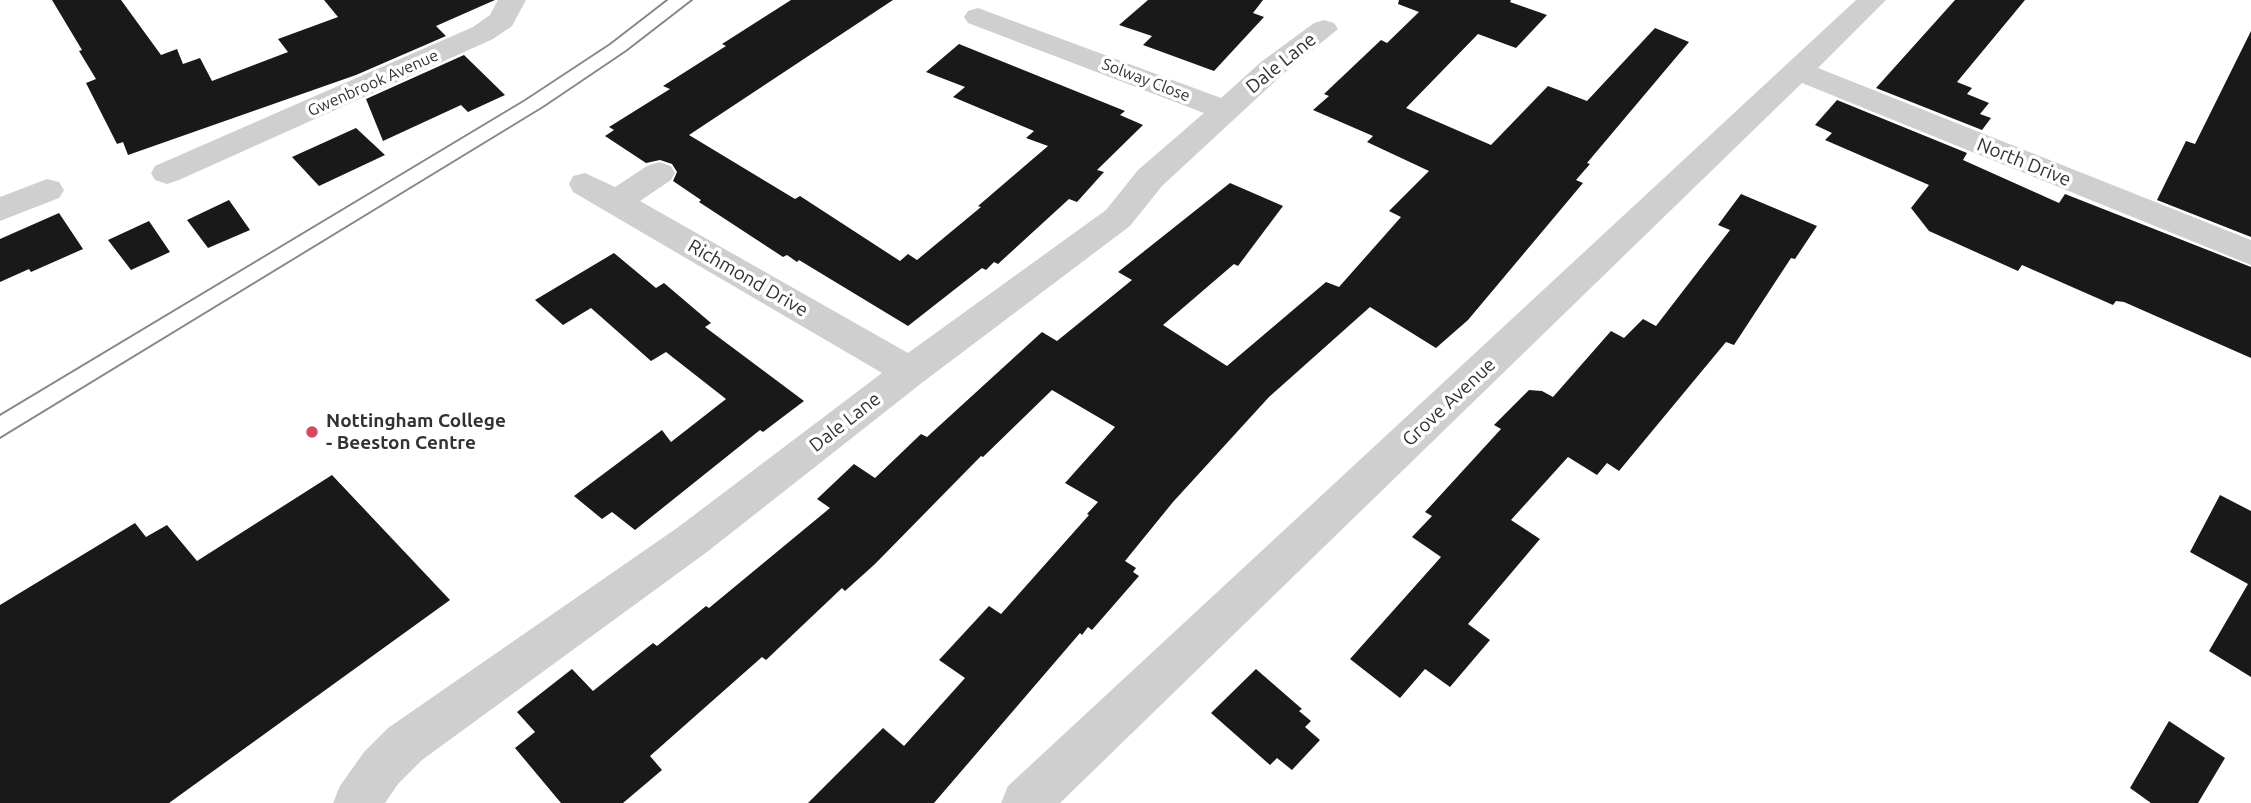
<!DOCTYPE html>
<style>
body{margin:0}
canvas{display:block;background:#fff}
</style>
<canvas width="2251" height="803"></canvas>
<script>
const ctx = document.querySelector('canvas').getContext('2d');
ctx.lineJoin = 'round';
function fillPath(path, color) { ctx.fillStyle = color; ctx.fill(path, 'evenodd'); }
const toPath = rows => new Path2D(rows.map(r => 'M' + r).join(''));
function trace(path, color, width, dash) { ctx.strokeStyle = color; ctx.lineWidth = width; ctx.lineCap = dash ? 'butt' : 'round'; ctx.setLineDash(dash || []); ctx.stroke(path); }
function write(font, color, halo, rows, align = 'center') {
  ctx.font = font + ' Ubuntu,sans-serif'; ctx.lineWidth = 7; ctx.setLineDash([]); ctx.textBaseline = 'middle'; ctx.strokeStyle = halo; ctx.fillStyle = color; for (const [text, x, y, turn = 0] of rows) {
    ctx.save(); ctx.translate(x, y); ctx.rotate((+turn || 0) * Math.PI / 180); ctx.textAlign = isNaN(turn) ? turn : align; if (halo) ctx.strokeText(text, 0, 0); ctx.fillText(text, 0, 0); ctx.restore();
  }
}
fillPath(toPath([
 [52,0,121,0,161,55,177,49,183,64,200,58,212,81,288,52,278,39,338,17,324,0,495,0,436,26,446,36,356,75,128,155,123,142,117,144,86,83,96,79,79,51,82,50],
 [791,0,893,0,689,135,795,199,800,196,900,261,908,254,917,260,981,207,978,206,1048,146,1026,138,1034,131,953,97,965,87,926,72,959,44,1125,111,1120,115,1143,125,1097,170,1104,172,1077,202,1069,199,998,264,994,262,986,270,982,268,908,326,799,260,797,262,787,255,783,257,699,202,701,200,673,181,677,172,672,164,660,160,646,163,605,136,614,130,609,127,670,89,663,86,726,46,722,44],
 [1148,0,1263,0,1253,13,1264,17,1214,71,1143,45,1152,36,1119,25],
 [1399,0,1511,0,1510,2,1547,15,1516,48,1478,34,1406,108,1491,145,1548,86,1587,101,1655,28,1689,42,1587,163,1590,164,1576,180,1583,183,1468,320,1436,348,1370,307,1269,397,1173,502,1125,561,1136,568,1133,572,1139,576,1092,630,1088,627,1082,635,1080,633,934,803,808,803,883,728,904,746,965,678,939,660,989,606,1001,614,1089,515,1087,514,1098,502,1065,483,1115,427,1052,390,983,457,981,456,875,564,845,591,842,588,766,660,762,657,650,756,662,770,623,803,561,803,515,748,535,732,517,712,572,669,593,691,653,643,657,646,706,606,709,608,830,508,817,499,854,464,875,478,921,434,927,437,1042,332,1057,341,1132,280,1118,272,1230,183,1283,206,1238,266,1234,264,1163,325,1227,366,1326,282,1339,287,1401,217,1389,211,1429,171,1367,142,1373,136,1313,110,1329,96,1324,94,1381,40,1387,43,1419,12,1398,4],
 [1955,0,2025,0,1957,82,1972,88,1967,94,1989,103,1980,114,1991,118,1982,130,1876,88],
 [2251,31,2251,237,2157,200,2186,141,2195,144],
 [464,55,505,95,468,112,461,105,383,141,366,99],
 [1837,100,1967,153,1963,160,2059,203,2065,194,2251,267,2251,358,2124,302,2116,301,2113,305,2022,265,2018,271,1929,231,1911,208,1929,185,1825,140,1832,133,1815,125],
 [356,128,385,155,319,186,292,157],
 [1741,194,1817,226,1795,259,1791,258,1734,345,1726,342,1619,471,1607,463,1597,475,1568,457,1511,520,1540,539,1468,624,1490,640,1450,687,1425,669,1400,698,1350,659,1441,557,1412,537,1432,516,1425,512,1501,429,1494,425,1529,390,1542,391,1553,397,1611,331,1624,338,1643,319,1656,326,1730,230,1718,225],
 [229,200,250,230,208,248,187,220],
 [59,213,83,249,31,272,29,269,0,282,0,239],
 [149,221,170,252,131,270,108,240],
 [614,253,656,288,664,283,711,323,705,327,804,401,763,432,760,430,635,530,612,512,602,519,574,496,662,430,671,442,726,399,666,352,651,361,591,308,563,325,535,300],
 [332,475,450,600,169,803,0,803,0,605,135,523,146,537,167,525,197,561],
 [2220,495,2251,511,2251,677,2209,651,2248,584,2190,552],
 [1256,669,1302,709,1299,711,1311,721,1305,727,1320,740,1292,770,1277,758,1270,765,1211,713],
 [2169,721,2225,758,2198,803,2151,803,2130,788]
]), '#191919');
fillPath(toPath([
 [498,0,526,0,512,26,493,39,179,180,167,184,155,180,151,173,155,166,473,27,490,15,498,0],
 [1856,0,1886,0,1818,68,2251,240,2251,265,1802,83,1060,803,1001,803,1008,786,1856,0],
 [978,8,1221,98,1261,62,1314,23,1324,20,1334,23,1338,29,1283,74,1162,186,1130,226,923,382,707,552,422,760,398,784,385,803,333,803,340,786,364,752,388,728,677,528,882,373,573,192,569,184,573,176,585,173,615,187,647,166,659,162,671,166,675,173,671,180,640,201,908,353,1106,210,1138,170,1204,113,968,23,964,17,968,11,978,8],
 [47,179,59,182,64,190,59,198,0,221,0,197,47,179]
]), '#cfcfcf');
trace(toPath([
 [0,415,525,100,610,44,667,0],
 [0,438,543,107,626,51,692,0]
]), '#878787', 2);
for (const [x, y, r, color] of [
 [312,432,7,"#d64761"]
]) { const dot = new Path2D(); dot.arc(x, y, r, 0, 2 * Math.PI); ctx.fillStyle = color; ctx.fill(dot); trace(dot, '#fff', 2.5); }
write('16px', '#323232', '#fff', [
 ["Solway Close",1146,80,21],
 ["Gwenbrook Avenue",373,83,-24]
]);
write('19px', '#323232', '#fff', [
 ["Dale Lane",1281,63,-39],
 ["North Drive",2024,162,22],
 ["Richmond Drive",748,278,30],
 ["Grove Avenue",1449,402,-43],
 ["Dale Lane",845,422,-38]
]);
write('bold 19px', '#323232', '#fff', [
 ["Nottingham College",326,421],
 ["- Beeston Centre",326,443]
], 'left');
</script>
